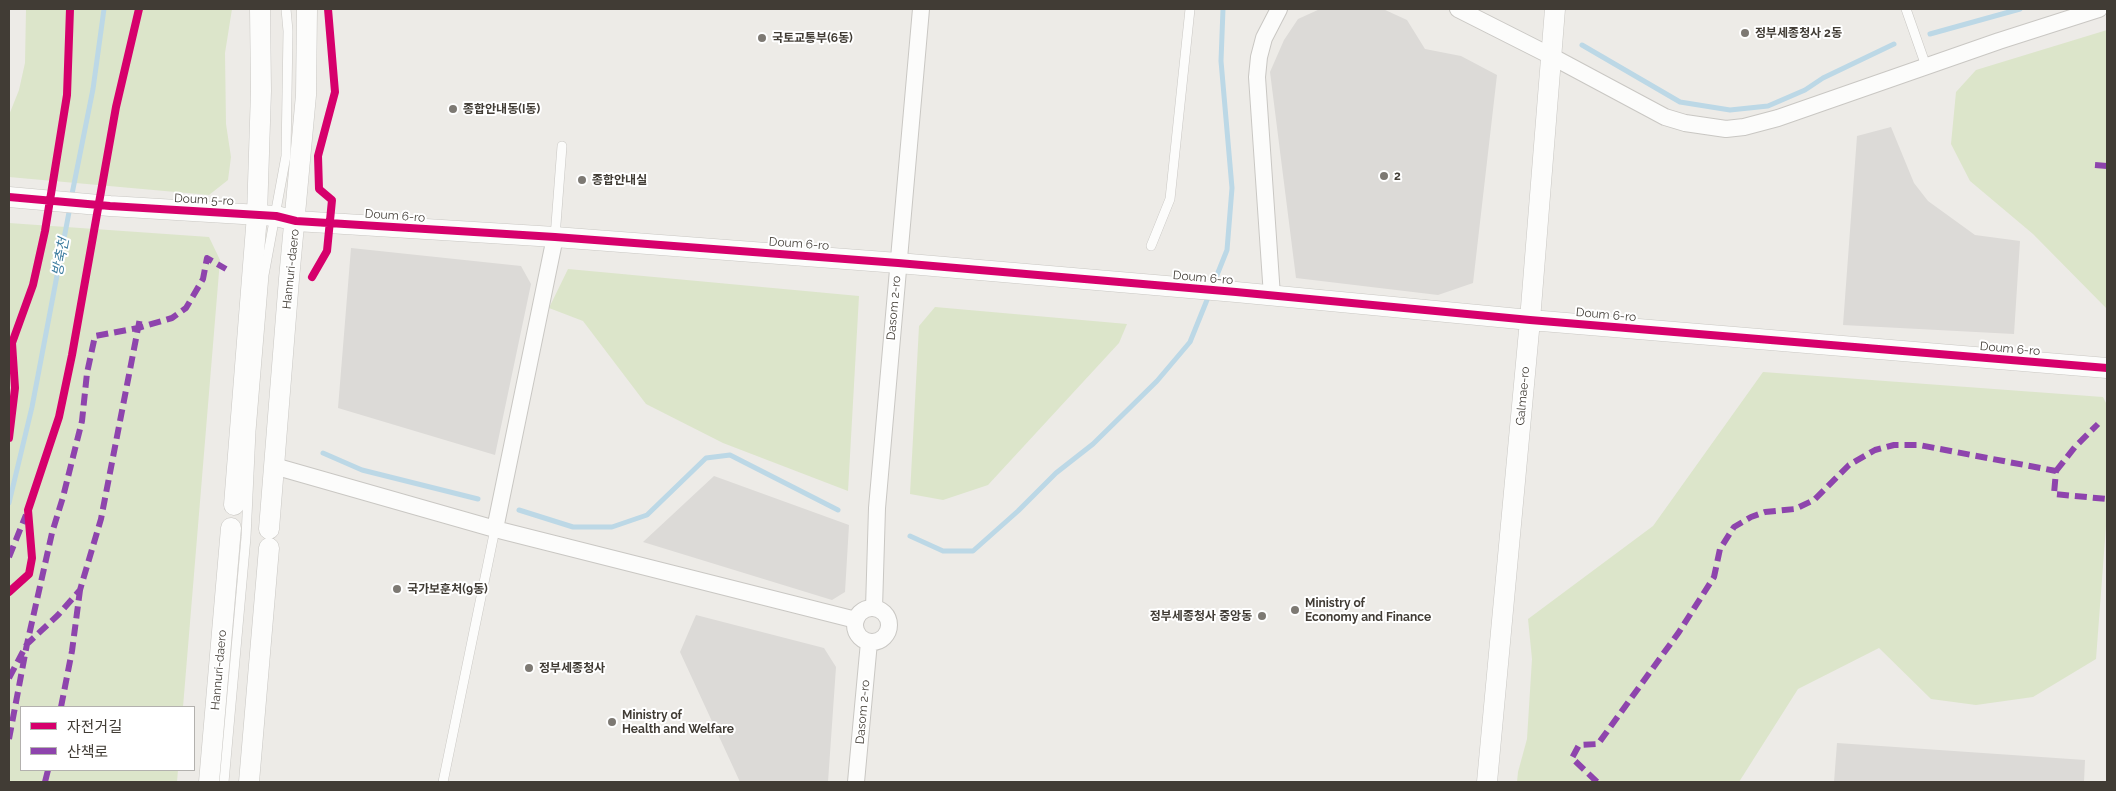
<!DOCTYPE html>
<meta charset="utf-8">
<style>
body{margin:0}
#map{position:relative;width:2116px;height:791px;overflow:hidden;background:#edebe7;font-family:Raleway,"Noto Sans KR",sans-serif}
canvas{display:block}
.frame{position:absolute;inset:0;border:10px solid #413c35;pointer-events:none}
.legend{position:absolute;left:20px;top:706px;width:175px;height:65px;box-sizing:border-box;background:#fff;border:1px solid #b3b1ae;margin:0;padding:6px 9px;list-style:none;font-size:15px;color:#413c35}
.legend li{display:flex;align-items:center;gap:10px;height:25px}
.legend b{width:25px;border:1px solid #b3b1ae}
</style>
<div id="map">
<canvas width="2116" height="791"></canvas>
<div class="frame"></div>
<ul class="legend">
<li><b style="height:6px;background:#d6006c"></b>자전거길</li>
<li><b style="height:6px;background:#8e44ad"></b>산책로</li>
</ul>
</div>
<script>
const ctx = document.querySelector('canvas').getContext('2d');
ctx.lineJoin = 'round';
function fillPath(path, color) { ctx.fillStyle = color; ctx.fill(path, 'evenodd'); }
const toPath = rows => new Path2D(rows.map(r => 'M' + r).join(''));
function trace(path, color, width, dash) { ctx.strokeStyle = color; ctx.lineWidth = width; ctx.lineCap = dash ? 'butt' : 'round'; ctx.setLineDash(dash || []); ctx.stroke(path); }
function write(font, color, halo, rows, align = 'center') {
  ctx.font = font + ' Raleway,"Noto Sans KR",sans-serif'; ctx.lineWidth = 4; ctx.setLineDash([]); ctx.textBaseline = 'middle'; ctx.strokeStyle = halo; ctx.fillStyle = color; for (const [text, x, y, turn = 0] of rows) {
    ctx.save(); ctx.translate(x, y); ctx.rotate((+turn || 0) * Math.PI / 180); ctx.textAlign = isNaN(turn) ? turn : align; if (halo) ctx.strokeText(text, 0, 0); ctx.fillText(text, 0, 0); ctx.restore();
  }
}
fillPath(toPath([
 [26,9,232,9,225,53,226,124,231,157,228,180,209,195,9,177,9,115,19,90,25,63],
 [2107,30,2107,309,2033,234,1970,181,1951,144,1956,92,1976,70],
 [9,223,209,237,220,260,183,707,21,707,21,770,178,770,177,782,9,782],
 [568,269,859,296,848,491,723,443,646,404,583,321,549,308],
 [935,307,1127,324,1119,343,988,485,943,500,910,494,919,326],
 [1763,372,2103,397,2107,405,2107,513,2096,659,2033,697,1976,705,1931,699,1879,648,1798,689,1739,782,1517,782,1518,772,1527,739,1532,659,1528,619,1653,526]
]), '#dce5ca');
fillPath(toPath([
 [1320,9,1383,9,1407,20,1425,49,1461,56,1497,75,1473,283,1438,295,1296,278,1270,72,1284,40,1298,19],
 [1891,127,1914,183,1928,201,1975,235,2020,241,2014,334,1843,325,1857,136],
 [351,248,521,266,531,284,495,455,338,408],
 [714,476,849,525,845,592,832,600,643,542],
 [696,615,824,648,836,667,828,782,740,782,680,652],
 [1837,743,2085,760,2084,782,1834,782]
]), '#dcdad7');
trace(toPath([
 [1930,34,2020,9],
 [1582,45,1680,102,1730,110,1768,106,1805,90,1823,78,1894,44],
 [71,199,93,89,104,9],
 [1213,285,1227,250,1232,188,1221,61,1223,9],
 [323,453,362,470,478,499],
 [9,503,32,407,70,207],
 [519,510,573,527,612,527,647,515,706,458,730,455,838,510],
 [910,536,943,551,973,551,1018,511,1056,473,1093,444,1157,381,1190,342,1209,295]
]), '#bcd8e6', 5);
const service = toPath([
 [1906,9,1926,66],
 [555,237,562,146],
 [1151,246,1170,199,1190,9],
 [224,782,246,537,251,431,264,275,286,156,288,31,286,9],
 [443,782,495,529]
]);
const minor = toPath([
 [1458,9,1551,56,1665,117,1685,123,1726,129,1744,127,1778,118,1999,41,2099,9],
 [1272,296,1257,77,1259,57,1264,38,1279,9],
 [274,466,495,529,856,620],
 [495,529,555,237],
 '855 625a17 17 0 1 1 34 0a17 17 0 1 1-34 0Z',
 [874,608,877,508,921,9],
 [856,782,869,642]
]);
const tertiary = toPath([
 [9,197,110,206,276,216,296,221,555,237,898,263,1236,292,1530,320,2107,368],
 [234,505,257,215,261,91,260,9],
 [269,529,289,279,306,95,307,9],
 [209,782,231,528],
 [249,782,269,548],
 [1487,782,1530,320,1555,9]
]);
trace(service, '#c9c7c3', 10);
trace(minor, '#c9c7c3', 18);
trace(tertiary, '#c9c7c3', 21);
trace(service, '#fcfcfb', 9);
trace(minor, '#fcfcfb', 16);
trace(tertiary, '#fcfcfb', 20);
trace(toPath([
 [2095,165,2107,166],
 [2056,471,2075,447,2098,424],
 [9,557,26,515],
 [9,678,27,644,58,615,80,590,101,519,140,318],
 [61,707,72,651,80,590],
 [9,739,27,644,52,533,63,497,82,421,87,373,95,336,138,328,172,318,186,308,203,279,207,258,226,269],
 [45,782,48,770],
 [1597,782,1572,758,1579,745,1598,744,1679,632,1714,577,1720,549,1734,527,1751,517,1765,512,1795,509,1814,500,1849,465,1875,450,1894,445,1919,445,2056,471,2054,494,2107,499]
]), '#8e44ad', 6, [12, 6]);
trace(toPath([
 [9,197,110,206,276,216,296,221,555,237,898,263,1236,292,1530,320,2107,368],
 [312,277,327,251,332,200,319,189,318,156,335,92,328,9],
 [9,438,15,388,12,343,33,285,45,231,67,95,70,9],
 [9,592,29,574,32,558,28,510,59,417,72,355,116,107,139,9]
]), '#d6006c', 8);
for (const [x, y, r, color] of [
 [1745,33,5,"#7d7973"],
 [762,38,5,"#7d7973"],
 [453,109,5,"#7d7973"],
 [1384,176,5,"#7d7973"],
 [582,180,5,"#7d7973"],
 [397,589,5,"#7d7973"],
 [1295,610,5,"#7d7973"],
 [1262,616,5,"#7d7973"],
 [529,668,5,"#7d7973"],
 [612,722,5,"#7d7973"]
]) { const dot = new Path2D(); dot.arc(x, y, r, 0, 2 * Math.PI); ctx.fillStyle = color; ctx.fill(dot); trace(dot, '#fff', 2); }
write('bold 12px', '#413c35', '#fff', [
 ["정부세종청사 2동",1755,33],
 ["국토교통부(6동)",772,38],
 ["종합안내동(I동)",463,109],
 ["2",1394,176],
 ["종합안내실",592,180],
 ["국가보훈처(9동)",407,589],
 ["Ministry of",1305,603],
 ["Economy and Finance",1305,617],
 ["정부세종청사 중앙동",1252,616,"right"],
 ["정부세종청사",539,668],
 ["Ministry of",622,715],
 ["Health and Welfare",622,729]
], 'left');
write('12px', '#413c35', '#fff', [
 ["Doum 5-ro",204,200,3],
 ["Doum 6-ro",395,216,4],
 ["Doum 6-ro",799,244,4],
 ["Hannuri-daero",291,269,-84],
 ["Doum 6-ro",1203,278,5],
 ["Dasom 2-ro",894,308,-85],
 ["Doum 6-ro",1606,315,5],
 ["Doum 6-ro",2010,349,5],
 ["Galmae-ro",1523,396,-85],
 ["Hannuri-daero",219,670,-85],
 ["Dasom 2-ro",863,712,-85]
]);
write('italic 14px', '#3c7c9f', '#fff', [
 ["방축천",61,257,-79]
]);
</script>
